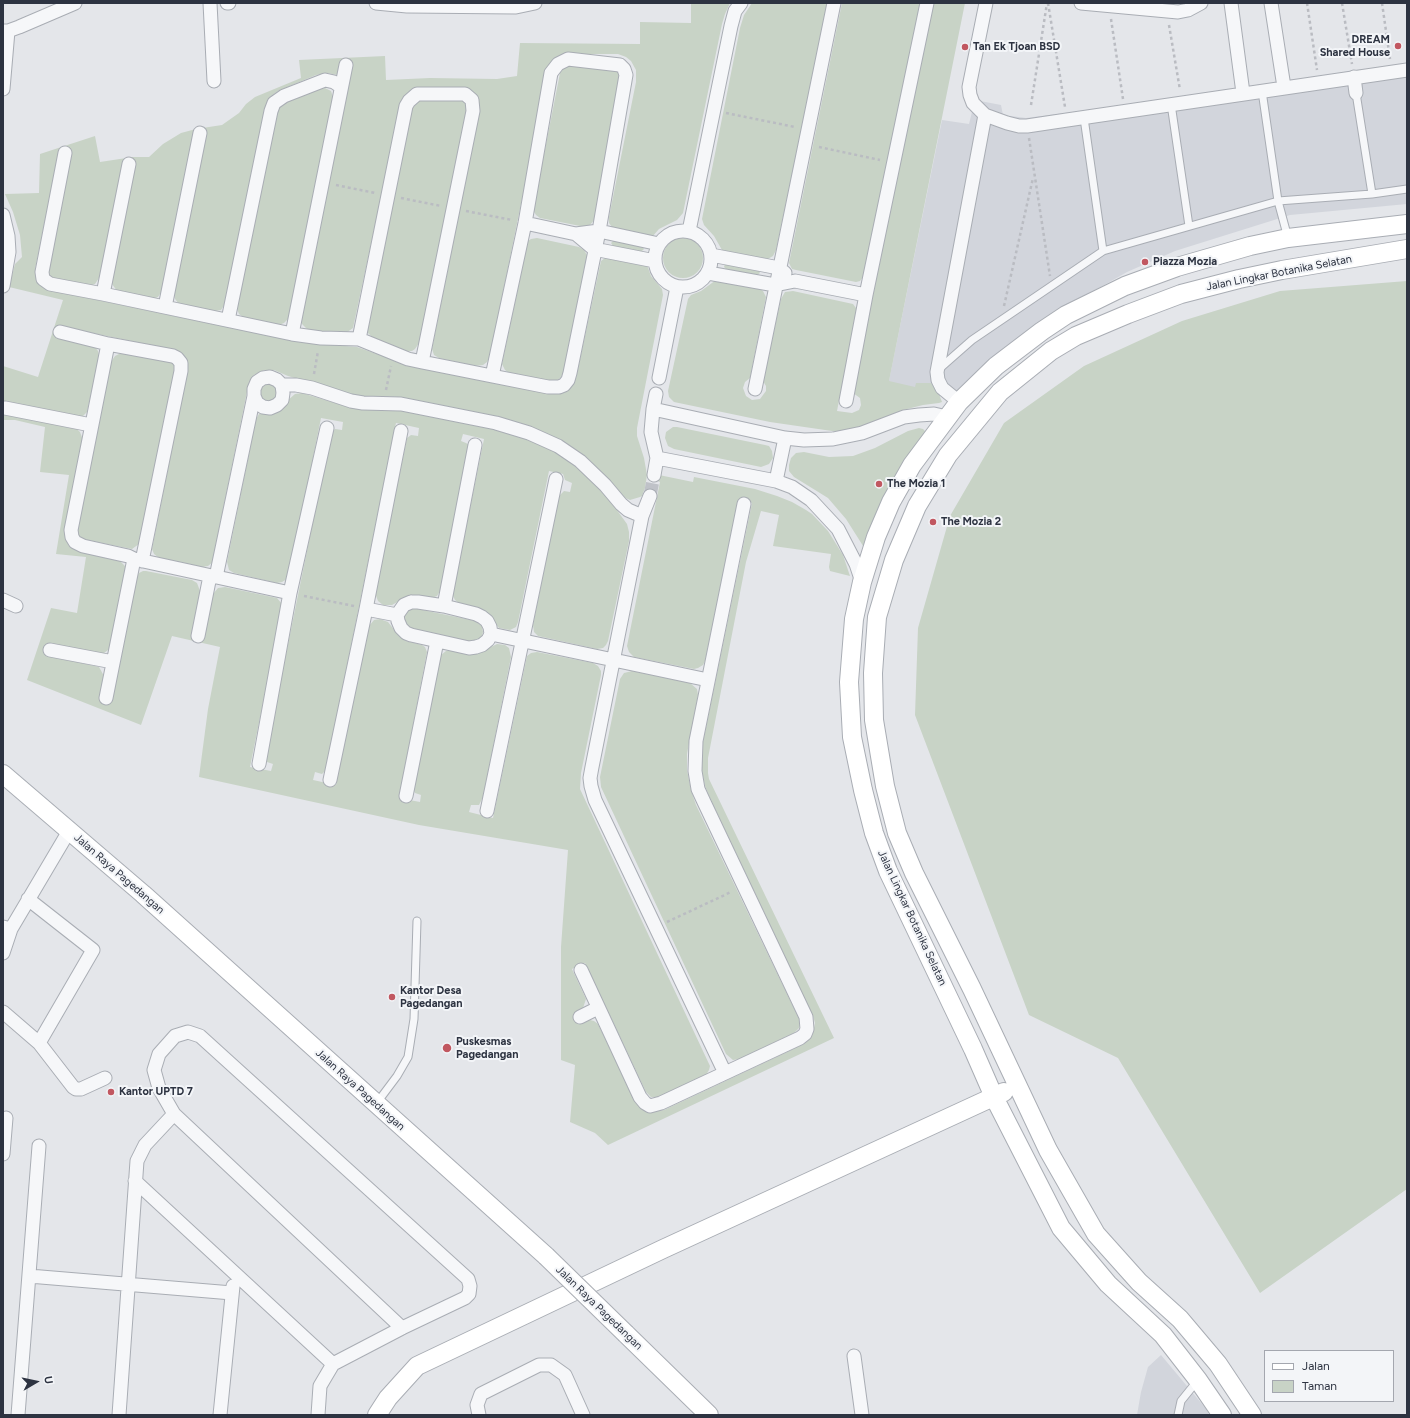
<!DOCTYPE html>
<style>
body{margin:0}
#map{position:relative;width:1410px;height:1418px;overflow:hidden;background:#e4e6ea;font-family:Figtree,sans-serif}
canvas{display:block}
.frame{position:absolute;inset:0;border:4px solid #2d3341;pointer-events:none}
.legend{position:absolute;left:1264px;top:1350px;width:130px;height:52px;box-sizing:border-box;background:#f3f5f8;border:1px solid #a4a7af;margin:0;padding:5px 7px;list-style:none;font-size:12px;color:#2d3341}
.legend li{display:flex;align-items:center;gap:8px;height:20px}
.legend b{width:20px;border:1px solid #a4a7af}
.north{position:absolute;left:16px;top:1362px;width:40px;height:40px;-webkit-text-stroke:3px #f3f5f8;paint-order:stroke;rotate:81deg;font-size:11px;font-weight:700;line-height:16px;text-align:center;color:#2d3341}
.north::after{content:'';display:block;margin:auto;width:14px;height:18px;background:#2d3341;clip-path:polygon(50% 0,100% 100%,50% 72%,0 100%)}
</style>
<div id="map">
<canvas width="1410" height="1418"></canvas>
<div class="frame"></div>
<ul class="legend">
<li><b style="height:5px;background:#fff"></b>Jalan</li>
<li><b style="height:11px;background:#c8d3c6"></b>Taman</li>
</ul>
<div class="north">U</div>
</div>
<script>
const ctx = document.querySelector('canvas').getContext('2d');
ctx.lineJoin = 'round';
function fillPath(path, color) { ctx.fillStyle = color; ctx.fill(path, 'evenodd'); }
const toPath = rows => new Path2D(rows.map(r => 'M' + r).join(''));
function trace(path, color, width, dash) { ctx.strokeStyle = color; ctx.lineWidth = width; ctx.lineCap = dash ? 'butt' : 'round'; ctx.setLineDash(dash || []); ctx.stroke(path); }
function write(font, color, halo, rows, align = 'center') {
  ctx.font = font + ' Figtree,sans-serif'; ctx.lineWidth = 4; ctx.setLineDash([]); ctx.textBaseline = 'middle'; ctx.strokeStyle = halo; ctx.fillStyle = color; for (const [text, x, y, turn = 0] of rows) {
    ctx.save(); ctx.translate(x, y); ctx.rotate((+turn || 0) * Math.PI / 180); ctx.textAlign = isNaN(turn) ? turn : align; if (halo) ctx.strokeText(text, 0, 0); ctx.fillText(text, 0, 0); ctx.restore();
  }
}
fillPath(toPath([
 [1407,64,1407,204,1290,215,1175,251,1127,272,1036,324,962,395,914,397,884,405,942,120,969,124,975,100,1001,105,1003,115,1026,118,1266,87],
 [1161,1355,1207,1410,1209,1415,1137,1415,1141,1392,1148,1367]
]), '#d2d5dc');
fillPath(toPath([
 [691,3,730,3,725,14,722,24,683,213,677,220,659,229,652,237,612,227,609,223,609,217,636,82,636,70,631,61,626,57,618,54,576,54,548,71,490,356,487,362,483,365,475,366,439,358,434,355,432,349,479,112,479,104,475,94,463,87,417,88,409,92,402,99,353,328,346,333,322,332,308,330,302,324,301,317,353,63,341,63,338,75,327,73,316,75,278,91,270,97,267,102,225,304,221,310,215,311,179,304,175,299,174,295,207,133,195,130,162,291,158,297,152,299,117,291,112,284,135,161,123,163,99,278,95,284,92,285,52,278,50,277,47,272,72,152,59,153,35,269,35,275,38,283,41,286,50,290,298,342,357,347,405,364,552,394,561,393,574,382,576,378,601,261,605,258,647,265,651,276,662,289,663,295,637,428,637,436,644,458,647,475,645,488,642,496,640,497,630,500,623,497,602,473,577,451,497,418,398,397,361,396,346,393,288,376,274,370,264,370,254,375,249,382,213,559,213,562,208,566,202,567,159,558,154,554,152,549,187,373,174,350,59,326,56,338,89,345,95,347,98,351,99,356,87,412,83,416,78,416,4,401,3,402,3,366,38,377,63,300,9,287,15,264,22,257,20,235,13,212,5,194,39,193,40,154,95,136,100,162,133,157,149,157,163,144,181,133,196,129,222,125,239,113,246,104,255,97,301,78,299,60,385,56,386,80,430,78,497,79,517,76,520,43,640,44,640,22,691,23],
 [752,3,828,3,776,250,773,256,766,260,728,252,722,250,714,236,704,225,702,219,740,28,744,15],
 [842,3,921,3,864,276,860,281,856,282,796,270,792,269,789,263],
 [933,3,965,3,889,381,915,387,916,383,931,383,939,394,942,402,939,403,923,405,903,410,870,426,842,431,832,431,770,422,674,402,669,397,668,391,688,299,691,295,701,291,716,280,757,287,763,291,766,297,750,378,745,382,743,388,746,396,752,400,760,399,766,391,766,386,763,381,781,299,785,292,793,291,853,304,856,308,856,314,837,411,852,413,859,410,861,405,860,398,853,393],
 [566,67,612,67,623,74,595,219,590,225,585,227,540,218,536,215,533,210,560,73,563,69],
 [325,88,331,91,333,97,288,319,284,323,279,325,243,317,239,314,237,309,278,109,281,104,318,89],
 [461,99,466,104,467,110,419,343,415,349,412,351,406,351,372,337,368,333,367,329,412,107,414,103,423,100],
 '663 258a20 20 0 1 1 40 0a20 20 0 1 1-40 0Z',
 [537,238,579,247,584,250,587,255,563,374,559,379,553,382,509,373,505,370,502,364,528,241,531,239],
 [614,240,642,246,644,249,641,252,613,246,611,243],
 [725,264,759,271,760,273,757,275,726,269,724,267],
 [1407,281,1407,1189,1260,1293,1118,1058,1029,1015,915,715,918,628,950,516,1004,423,1084,366,1182,321,1280,291],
 [123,352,171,362,174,363,175,367,139,544,132,549,82,539,78,537,77,530,111,362,115,356],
 [265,383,275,384,278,397,269,403,261,399,259,390],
 [302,393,345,406,367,410,394,409,495,429,534,442,556,452,589,477,606,495,627,524,629,532,629,541,608,641,606,645,603,648,597,649,538,636,534,632,533,625,559,496,564,491,570,492,572,483,565,480,563,474,549,471,518,622,516,627,510,630,499,628,486,612,478,608,460,604,455,600,453,596,453,592,484,439,463,434,461,441,466,443,469,445,440,591,437,596,432,598,401,600,392,605,383,605,378,601,375,593,407,438,411,435,418,436,419,428,396,423,326,770,322,774,315,772,313,780,336,785,369,626,374,620,380,619,388,622,399,636,406,641,422,645,425,647,427,652,399,798,420,802,421,795,415,793,413,789,441,655,446,651,450,650,468,654,477,654,497,644,505,645,509,648,511,657,483,797,479,805,471,805,469,812,493,818,527,656,531,653,537,652,593,663,598,666,601,671,601,675,581,773,580,789,710,1066,709,1070,706,1075,659,1097,651,1097,646,1092,585,963,572,969,586,999,583,1008,575,1013,580,1024,590,1020,594,1021,598,1024,635,1101,642,1109,650,1112,664,1110,804,1044,812,1036,815,1023,813,1016,710,798,705,786,701,766,703,742,752,503,738,500,705,661,703,665,698,668,694,669,634,657,629,652,627,646,660,482,658,481,659,475,693,482,694,477,755,489,777,496,792,502,806,510,812,514,828,531,843,555,850,576,830,571,829,567,831,554,773,546,779,515,761,511,746,562,708,758,708,773,709,779,834,1038,608,1145,595,1133,570,1122,575,1065,561,1060,561,947,568,850,419,825,199,777,208,709,220,647,172,636,141,725,27,680,51,608,77,613,86,557,56,554,69,475,40,472,45,427,15,420,3,420,3,414,77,429,80,432,83,440,65,527,65,538,69,546,74,549,119,560,125,566,125,569,110,648,108,650,104,653,99,654,50,644,47,655,99,667,104,676,99,700,111,702,136,579,139,573,143,571,146,571,192,580,197,583,200,591,191,636,204,639,213,594,218,588,225,587,277,598,282,604,282,609,250,767,271,771,273,764,267,762,265,757,331,433,335,429,342,430,343,422,321,418,289,577,287,579,282,582,277,583,234,573,229,570,227,562,256,419,259,414,287,401,295,394],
 [673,427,677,427,765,445,769,446,772,451,773,458,769,464,761,467,674,449,668,446,665,438,666,432],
 [919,428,923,429,926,432,865,549,846,519,828,498,794,477,789,471,789,465,791,458,796,453,804,452,829,457,853,456,875,448,908,431],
 [413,608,476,621,482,626,483,632,482,636,478,640,470,642,411,629,408,628,404,619,405,614,409,610],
 [632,671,690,683,697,689,698,695,687,754,687,770,691,790,696,805,800,1021,799,1028,794,1033,739,1059,733,1060,726,1054,601,787,600,777,620,679,624,673]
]), '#c8d3c6');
trace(toPath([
 [650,496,654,475]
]), '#bfc2c8', 13, [13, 6]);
const lane = toPath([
 [1262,91,1278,201,1288,238],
 [1356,93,1372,194],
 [1171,104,1189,226],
 [1084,118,1103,251],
 [939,369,972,340,1103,251,1278,201,1372,194,1407,189],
 [376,1104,397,1076,408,1057,414,1019,417,921],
 [1178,1415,1181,1401,1198,1380]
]);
const street = toPath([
 [210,3,214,81],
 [227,3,229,3],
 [376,3,407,6,516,7,535,3],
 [986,3,969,87,970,95,973,103,985,115,1007,123,1019,126,1027,126,1067,120,1407,70],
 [1081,3,1178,12,1188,10,1201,3],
 [1231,3,1243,93],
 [1271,3,1284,87],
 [3,31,8,31,19,27,75,3],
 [1354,77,1356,93],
 [3,89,8,31],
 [65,153,42,272,43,279,50,284,103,294,292,334,321,338,359,339,408,359,422,362,492,376,548,387,559,387,564,385,568,380,570,373,599,231,626,75,624,69,620,65,568,59,558,64,551,73,525,223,492,376],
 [3,215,8,236,9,252,3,286],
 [525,223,576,234,599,231,659,244],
 '655 259a28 28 0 1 1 56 0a28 28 0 1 1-56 0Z',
 [689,231,731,26,735,11,741,3],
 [576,234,594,249,655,261],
 [711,255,779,268,785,273],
 [708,273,775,285,795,281,866,295],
 [103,294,129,164],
 [165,307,200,133],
 [228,320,271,111,274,103,284,96,325,80,334,82,341,87],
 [60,332,108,344,173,356,177,358,181,363,181,371,142,561],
 [292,334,346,65],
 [359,339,406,106,409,101,417,94,465,94,472,100,473,111,422,362],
 [108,344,71,530,72,537,75,542,83,546,128,556,134,559,290,593],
 [659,378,677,287],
 [282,385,296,385,312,388,351,401,363,403,401,404,496,423,529,433,558,446,580,461,605,485,621,504,628,510,642,516],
 [755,389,834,3],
 [846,401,866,295,927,3],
 [959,402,942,388,938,380,937,372,985,115],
 [5,408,91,425],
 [653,409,785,438,804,440,833,439,862,433,904,417,919,415,934,414,947,417],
 [657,458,776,481,792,487,811,500,838,529,856,564,862,582],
 [654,475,657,458,651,432,653,409,656,394],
 [776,481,785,438],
 [650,496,642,516,592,767,590,778,591,786,595,800,725,1073],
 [216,577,254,396,254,389,257,382,263,378,270,377,277,380,282,385,283,393,282,400,277,405,270,408,263,407,257,403,254,396],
 [3,600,16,606],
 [411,602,418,602,444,606,476,614,482,617,487,621,490,627,491,634,488,640,482,645,476,647,469,648,411,635,406,633,401,628,398,621,397,615,404,605,411,602],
 [444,606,475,445],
 [366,609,397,615],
 [491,634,708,680],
 [198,636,210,576],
 [50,650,113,662],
 [106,698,134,559],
 [259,764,290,593,327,428],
 [330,780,366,609,401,431],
 [406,796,437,641],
 [487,811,556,479],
 [28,899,93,950,39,1043,73,1087,76,1089,81,1089,105,1078],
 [3,927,11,929,69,831],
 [3,953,11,929],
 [581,970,640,1097,645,1103,650,1106,661,1103,800,1038,805,1034,807,1029,806,1017,704,802,698,789,695,771,696,741,744,504],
 [3,1012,39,1043],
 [580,1017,598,1008],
 [3,1154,6,1118],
 [135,1181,333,1364],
 [29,1276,232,1293],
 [854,1356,862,1415],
 [18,1415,39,1146],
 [119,1415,137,1161,145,1145,174,1114],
 [220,1415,233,1286],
 [318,1415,320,1386,333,1364,402,1328,465,1298,469,1294,470,1286,468,1279,200,1036,188,1032,175,1036,159,1054,154,1070,159,1088,174,1114,402,1328],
 [479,1415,477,1405,481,1394,539,1365,551,1365,565,1375,583,1415]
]);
const secondary = toPath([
 [3,774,143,894,546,1256],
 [626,1334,709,1415],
 [377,1415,388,1398,417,1366,663,1249,1004,1092],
 [1222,1415,1198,1380,1163,1335,1108,1284,1061,1228,994,1097,973,1049,888,871,874,833,863,790,852,737,849,682,854,619,862,582,876,537,891,502,912,465,959,402,996,366,1042,331,1066,315,1125,286,1177,267,1250,246,1288,238,1407,224],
 [1252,1415,1218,1364,1180,1319,1139,1282,1096,1234,1048,1150,972,989,914,873,897,833,885,786,874,720,873,673,877,617,894,560,917,506,948,455,1000,392,1051,351,1076,336,1128,314,1181,294,1239,279,1282,270,1407,249]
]);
trace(lane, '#a9adb4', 9);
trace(street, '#a9adb4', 15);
trace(secondary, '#a9adb4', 20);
trace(toPath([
 [1048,3,1065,107],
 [1307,3,1317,70],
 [1342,3,1352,64],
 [1382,3,1390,59],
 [1111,19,1123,99],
 [1169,25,1180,90],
 [1031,105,1047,3],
 [726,113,795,127],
 [1029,138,1050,276],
 [819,147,880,160],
 [336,185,375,193],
 [401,198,441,206],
 [466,211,512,220],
 [1004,306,1033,178],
 [314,374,318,351],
 [386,390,391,366],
 [304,596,354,606],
 [667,922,731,892]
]), '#babcc2', 2.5, [3, 3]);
trace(lane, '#f6f7f9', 7);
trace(street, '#f6f7f9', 13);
trace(secondary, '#fff', 18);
const secondaryBridge = toPath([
 [546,1256,626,1334]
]);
trace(secondaryBridge, '#a9adb4', 20, []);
trace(secondaryBridge, '#fff', 18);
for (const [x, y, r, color] of [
 [1398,46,4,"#c15760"],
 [965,47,4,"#c15760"],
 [1145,262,4,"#c15760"],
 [879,484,4,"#c15760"],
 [933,522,4,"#c15760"],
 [392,997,4,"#c15760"],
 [447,1048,5,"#c15760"],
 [111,1092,4,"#c15760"]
]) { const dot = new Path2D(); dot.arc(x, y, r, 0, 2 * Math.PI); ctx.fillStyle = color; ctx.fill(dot); trace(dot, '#f3f5f8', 1.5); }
write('bold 11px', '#2d3341', '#f3f5f8', [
 ["DREAM",1390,40,"right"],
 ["Shared House",1390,53,"right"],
 ["Tan Ek Tjoan BSD",973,47],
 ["Piazza Mozia",1153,262],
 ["The Mozia 1",887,484],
 ["The Mozia 2",941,522],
 ["Kantor Desa",400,991],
 ["Pagedangan",400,1004],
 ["Puskesmas",456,1042],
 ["Pagedangan",456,1055],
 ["Kantor UPTD 7",119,1092]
], 'left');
write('11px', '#2d3341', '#f3f5f8', [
 ["Jalan Lingkar Botanika Selatan",1279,273,-11],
 ["Jalan Raya Pagedangan",119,874,41],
 ["Jalan Lingkar Botanika Selatan",912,918,65],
 ["Jalan Raya Pagedangan",360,1090,42],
 ["Jalan Raya Pagedangan",599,1308,44]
]);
</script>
